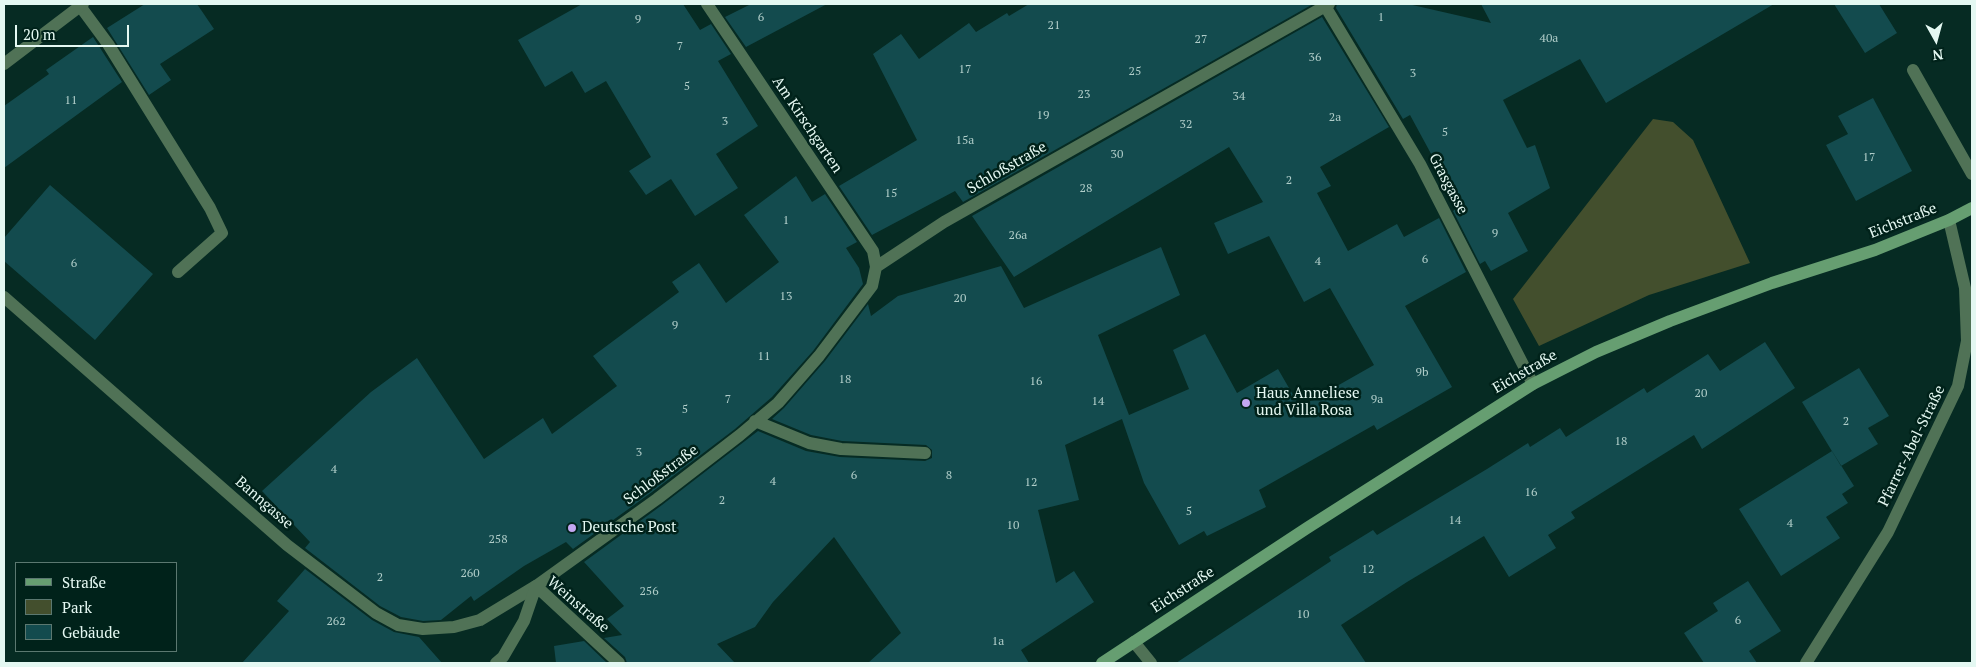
<!DOCTYPE html>
<meta charset="utf-8">
<style>
body{margin:0}
#map{position:relative;width:1976px;height:667px;overflow:hidden;background:#062b23;font-family:"PT Serif",serif}
canvas{display:block}
.frame{position:absolute;inset:0;border:5px solid #e4f8f2;pointer-events:none}
.legend{position:absolute;left:15px;top:562px;width:162px;height:90px;box-sizing:border-box;background:#00221a;border:1px solid #5b7870;margin:0;padding:6px 9px;list-style:none;font-size:15px;color:#e4f8f2}
.legend li{display:flex;align-items:center;gap:10px;height:25px}
.legend b{width:25px;border:1px solid #5b7870}
.north{position:absolute;left:1911px;top:15px;width:50px;height:50px;-webkit-text-stroke:4px #00221a;paint-order:stroke;rotate:173deg;font-size:14px;font-weight:700;line-height:20px;text-align:center;color:#e4f8f2}
.north::after{content:'';display:block;margin:auto;width:18px;height:22px;background:#e4f8f2;clip-path:polygon(50% 0,100% 100%,50% 72%,0 100%)}
.scale{position:absolute;left:15px;top:25px;width:114px;height:22px;box-sizing:border-box;border:2px solid #e4f8f2;border-top:0;padding-left:6px;font-size:15px;line-height:18px;white-space:nowrap;color:#e4f8f2;-webkit-text-stroke:4px #00221a;paint-order:stroke}
</style>
<div id="map">
<canvas width="1976" height="667"></canvas>
<div class="frame"></div>
<ul class="legend">
<li><b style="height:6px;background:#669e71"></b>Straße</li>
<li><b style="height:14px;background:#434f2d"></b>Park</li>
<li><b style="height:14px;background:#134b4e"></b>Gebäude</li>
</ul>
<div class="north">N</div>
<div class="scale">20 m</div>
</div>
<script>
const ctx = document.querySelector('canvas').getContext('2d');
ctx.lineJoin = 'round';
function fillPath(path, color) { ctx.fillStyle = color; ctx.fill(path, 'evenodd'); }
const toPath = rows => new Path2D(rows.map(r => 'M' + r).join(''));
function trace(path, color, width, dash) { ctx.strokeStyle = color; ctx.lineWidth = width; ctx.lineCap = dash ? 'butt' : 'round'; ctx.setLineDash(dash || []); ctx.stroke(path); }
function write(font, color, halo, rows, align = 'center') {
  ctx.font = font + ' "PT Serif",serif'; ctx.lineWidth = 5; ctx.setLineDash([]); ctx.textBaseline = 'middle'; ctx.strokeStyle = halo; ctx.fillStyle = color; for (const [text, x, y, turn = 0] of rows) {
    ctx.save(); ctx.translate(x, y); ctx.rotate((+turn || 0) * Math.PI / 180); ctx.textAlign = isNaN(turn) ? turn : align; if (halo) ctx.strokeText(text, 0, 0); ctx.fillText(text, 0, 0); ctx.restore();
  }
}
fillPath(toPath([
 [1653,119,1673,122,1693,140,1750,263,1649,295,1539,346,1513,299]
]), '#434f2d');
fillPath(toPath([
 [145,4,197,4,214,29,160,64,171,80,149,95,107,28],
 [582,4,683,4,700,30,711,24,731,54,718,61,758,126,716,154,738,188,695,216,671,179,646,195,629,171,651,157,606,81,585,93,572,71,545,87,518,40],
 [751,4,827,4,746,47,725,17],
 [1029,4,1313,4,963,202,955,191,872,235,839,186,917,140,873,54,901,34,919,59,969,23,976,32,1007,13,1009,16],
 [1337,4,1408,4,1491,23,1481,4,1774,4,1606,103,1580,59,1503,100,1527,148,1535,145,1550,188,1508,213,1528,251,1491,271,1485,261,1480,264,1453,211,1457,208,1439,175,1442,174,1410,115,1403,119,1336,8],
 [1834,4,1879,4,1897,33,1865,53],
 [1322,17,1389,127,1320,167,1331,186,1317,193,1348,251,1397,224,1404,237,1439,218,1466,272,1405,306,1452,387,1377,430,1374,425,1259,490,1266,507,1207,536,1204,531,1179,545,1144,483,1122,419,1065,445,1079,500,1038,510,1056,583,1074,571,1094,602,1021,650,1029,663,868,663,901,633,834,537,773,602,755,627,717,644,735,663,627,663,625,657,604,638,622,635,607,619,624,606,584,562,662,505,758,431,806,451,840,457,925,461,932,458,932,450,926,445,842,441,811,435,772,419,784,408,825,361,868,304,871,316,898,296,1001,266,1024,308,1161,247,1180,295,1098,335,1129,415,1189,389,1173,350,1205,334,1237,393,1278,369,1300,407,1374,365,1330,288,1304,302,1269,236,1228,254,1214,223,1263,202,1229,147,1014,277,972,216],
 [93,37,122,82,4,168,4,106,49,74,46,70],
 [1873,98,1912,171,1856,201,1826,145,1848,134,1838,116],
 [796,176,812,202,825,194,857,242,846,248,859,268,863,284,813,351,772,397,735,429,652,492,573,549,566,542,524,566,474,601,471,596,441,620,423,621,401,617,380,606,305,548,310,542,262,491,371,392,417,358,484,459,543,418,552,434,617,386,593,356,679,292,672,282,699,263,726,303,779,262,744,215],
 [50,185,153,274,95,340,4,261,4,238],
 [1765,342,1795,388,1702,449,1694,435,1571,512,1575,518,1548,535,1556,548,1509,577,1484,536,1407,582,1341,625,1366,663,1176,663,1331,561,1329,557,1373,530,1377,535,1487,469,1528,443,1530,447,1560,428,1566,437,1644,388,1647,393,1708,354,1720,371],
 [1859,368,1889,416,1868,428,1878,444,1841,466,1802,402],
 [1832,451,1854,486,1842,494,1848,503,1826,517,1840,538,1781,576,1739,509],
 [305,569,372,620,394,632,419,637,442,663,242,663,289,611,277,601],
 [1748,581,1781,631,1749,651,1757,663,1704,663,1684,633,1718,611,1713,603],
 [584,641,607,663,556,663,554,646]
]), '#134b4e');
trace(toPath([
 [80,6,108,44,210,208,222,233,178,272],
 [1913,70,1972,174],
 [4,297,287,545,376,613,398,625,423,629,454,627,480,620,536,586],
 [1134,642,1151,663]
]), '#507256', 12);
trace(toPath([
 [707,4,873,251,876,267],
 [1325,6,1420,164,1533,384],
 [4,64,83,4],
 [755,421,809,443,841,449,925,453],
 [536,586,657,499,740,435,778,403,819,356,872,286,876,267,944,222,1329,4],
 [536,586,619,663],
 [496,663,503,657,524,621,536,586],
 [1806,663,1888,532,1958,386,1967,341,1965,288,1949,220]
]), '#507256', 12);
trace(toPath([
 [1102,663,1307,528,1533,384,1596,352,1670,321,1772,283,1875,250,1949,220,1972,208]
]), '#669e71', 12);
for (const [x, y, r, color] of [
 [1246,403,5,"#c3a7f2"],
 [572,528,5,"#c3a7f2"]
]) { const dot = new Path2D(); dot.arc(x, y, r, 0, 2 * Math.PI); ctx.fillStyle = color; ctx.fill(dot); trace(dot, '#00221a', 2); }
write('12px', '#b0cdc9', null, [
 ["6",761,18],
 ["1",1381,18],
 ["9",638,20],
 ["21",1054,26],
 ["40a",1549,39],
 ["27",1201,40],
 ["7",680,47],
 ["36",1315,58],
 ["17",965,70],
 ["25",1135,72],
 ["3",1413,74],
 ["5",687,87],
 ["23",1084,95],
 ["34",1239,97],
 ["11",71,101],
 ["19",1043,116],
 ["2a",1335,118],
 ["3",725,122],
 ["32",1186,125],
 ["5",1445,133],
 ["15a",965,141],
 ["30",1117,155],
 ["17",1869,158],
 ["2",1289,181],
 ["28",1086,189],
 ["15",891,194],
 ["1",786,221],
 ["9",1495,234],
 ["26a",1018,236],
 ["6",1425,260],
 ["4",1318,262],
 ["6",74,264],
 ["13",786,297],
 ["20",960,299],
 ["9",675,326],
 ["11",764,357],
 ["9b",1422,373],
 ["18",845,380],
 ["16",1036,382],
 ["20",1701,394],
 ["7",728,400],
 ["9a",1377,400],
 ["14",1098,402],
 ["5",685,410],
 ["2",1846,422],
 ["18",1621,442],
 ["3",639,453],
 ["4",334,470],
 ["6",854,476],
 ["8",949,476],
 ["4",773,482],
 ["12",1031,483],
 ["16",1531,493],
 ["2",722,501],
 ["5",1189,512],
 ["14",1455,521],
 ["4",1790,524],
 ["10",1013,526],
 ["258",498,540],
 ["12",1368,570],
 ["260",470,574],
 ["2",380,578],
 ["256",649,592],
 ["10",1303,615],
 ["6",1738,621],
 ["262",336,622],
 ["1a",998,642]
]);
write('15px', '#e4f8f2', '#00221a', [
 ["Am Kirschgarten",807,125,56],
 ["Schloßstraße",1007,168,-30],
 ["Grasgasse",1448,184,62],
 ["Eichstraße",1903,221,-22],
 ["Eichstraße",1525,372,-30],
 ["Pfarrer-Abel-Straße",1912,446,-64],
 ["Schloßstraße",661,475,-37],
 ["Banngasse",264,503,41],
 ["Eichstraße",1183,590,-33],
 ["Weinstraße",578,605,41]
]);
write('15px', '#e4f8f2', '#00221a', [
 ["Haus Anneliese",1256,394],
 ["und Villa Rosa",1256,411],
 ["Deutsche Post",582,528]
], 'left');
</script>
